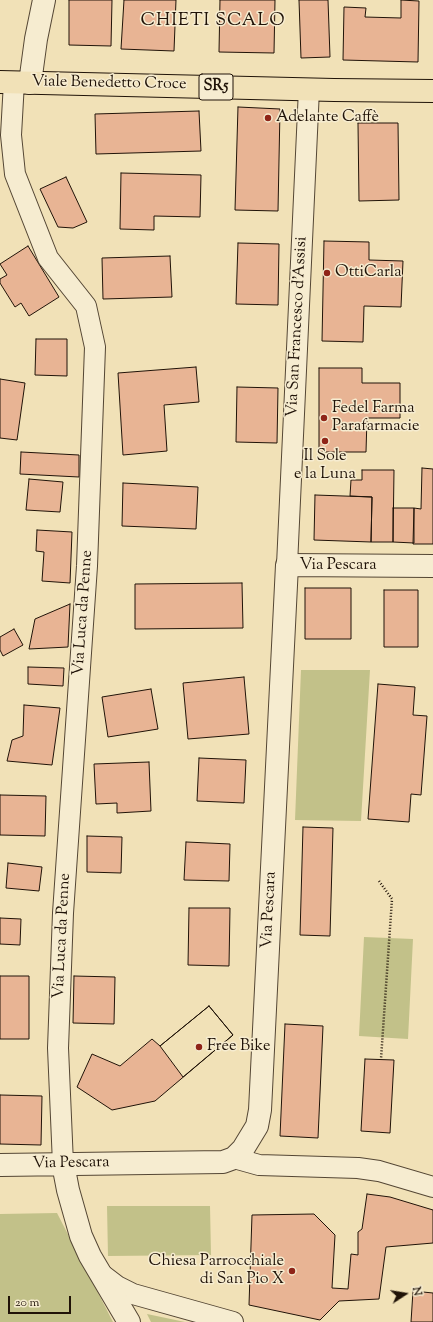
<!DOCTYPE html>
<meta charset="utf-8">
<style>
body{margin:0}
#map{position:relative;width:433px;height:1322px;overflow:hidden;background:#f1e1b7;font-family:"Sorts Mill Goudy",serif}
canvas{display:block}
.north{position:absolute;left:385px;top:1274px;width:40px;height:40px;-webkit-text-stroke:3px #f6ecd0;paint-order:stroke;rotate:78deg;font-size:11px;font-weight:700;line-height:16px;text-align:center;color:#201308}
.north::after{content:'';display:block;margin:auto;width:14px;height:18px;background:#201308;clip-path:polygon(50% 0,100% 100%,50% 72%,0 100%)}
.scale{position:absolute;left:8px;top:1296px;width:63px;height:18px;box-sizing:border-box;border:2px solid #201308;border-top:0;padding-left:5px;font-size:12px;line-height:14px;white-space:nowrap;color:#201308;-webkit-text-stroke:3px #f6ecd0;paint-order:stroke}
</style>
<div id="map">
<canvas width="433" height="1322"></canvas>
<div class="north">N</div>
<div class="scale">20 m</div>
</div>
<script>
const ctx = document.querySelector('canvas').getContext('2d');
ctx.lineJoin = 'round';
function fillPath(path, color) { ctx.fillStyle = color; ctx.fill(path, 'evenodd'); }
const toPath = rows => new Path2D(rows.map(r => 'M' + r).join(''));
function trace(path, color, width, dash) { ctx.strokeStyle = color; ctx.lineWidth = width; ctx.lineCap = dash ? 'butt' : 'round'; ctx.setLineDash(dash || []); ctx.stroke(path); }
function write(font, color, halo, rows, align = 'center') {
  ctx.font = font + ' "Sorts Mill Goudy",serif'; ctx.lineWidth = 3; ctx.setLineDash([]); ctx.textBaseline = 'middle'; ctx.strokeStyle = halo; ctx.fillStyle = color; for (const [text, x, y, turn = 0] of rows) {
    ctx.save(); ctx.translate(x, y); ctx.rotate((+turn || 0) * Math.PI / 180); ctx.textAlign = isNaN(turn) ? turn : align; if (halo) ctx.strokeText(text, 0, 0); ctx.fillText(text, 0, 0); ctx.restore();
  }
}
fillPath(toPath([
 [301,670,370,670,361,821,295,820],
 [364,937,413,939,408,1039,359,1036],
 [107,1206,210,1206,211,1255,108,1256],
 [57,1213,113,1322,0,1322,0,1214],
 [147,1314,185,1322,151,1322]
]), '#c2c189');
const building = toPath([
 [69,0,112,0,111,46,69,45,69,0],
 [124,0,176,0,174,51,121,49,124,0],
 [220,0,275,0,274,53,219,52,220,0],
 [299,0,328,0,330,57,301,58,299,0],
 [401,0,419,1,418,62,343,60,344,7,366,8,365,17,401,18,401,0],
 [238,107,280,109,278,211,235,210,238,107],
 [199,111,201,151,96,154,95,114,199,111],
 [358,123,398,123,399,200,359,201,358,123],
 [121,173,201,175,200,217,154,216,154,230,120,229,121,173],
 [66,177,87,222,73,228,58,227,40,189,66,177],
 [324,241,369,242,369,260,403,261,401,307,364,306,363,342,322,341,324,241],
 [238,243,279,244,278,305,236,304,238,243],
 [28,246,59,297,29,316,21,303,15,307,0,283,0,279,7,275,0,264,28,246],
 [170,256,172,297,103,299,102,258,170,256],
 [36,339,67,339,67,376,35,375,36,339],
 [196,367,199,402,164,405,167,451,123,455,118,373,196,367],
 [319,368,362,368,362,383,400,383,400,418,367,418,366,452,319,452,319,368],
 [0,379,25,383,17,440,0,438,0,379],
 [237,387,278,388,277,443,236,442,237,387],
 [21,452,79,455,79,477,20,474,21,452],
 [422,468,433,469,433,544,413,544,414,508,421,509,422,468],
 [362,470,394,470,393,542,371,542,372,497,350,496,351,480,362,480,362,470],
 [29,479,63,482,60,512,26,510,29,479],
 [123,483,198,487,196,529,122,526,123,483],
 [315,495,372,497,371,542,314,540,315,495],
 [393,508,414,508,414,543,393,542,393,508],
 [37,530,72,532,70,583,42,581,44,552,36,551,37,530],
 [242,583,243,628,135,629,135,584,242,583],
 [305,588,351,588,351,639,305,639,305,588],
 [384,590,418,590,418,647,384,647,384,590],
 [70,604,68,647,29,649,35,619,70,604],
 [14,629,23,645,3,656,0,650,0,637,14,629],
 [28,667,64,668,63,686,28,684,28,667],
 [244,677,249,734,188,739,183,683,244,677],
 [378,684,415,687,413,715,427,716,421,795,411,794,409,822,368,819,378,684],
 [151,689,158,729,108,737,102,697,151,689],
 [24,705,60,708,52,765,7,761,12,740,23,736,24,705],
 [199,758,246,760,244,803,197,801,199,758],
 [149,762,151,811,117,813,117,803,96,804,94,764,149,762],
 [0,795,46,796,45,836,0,835,0,795],
 [303,827,333,828,330,936,300,935,303,827],
 [87,836,122,837,121,873,87,872,87,836],
 [186,842,230,844,229,881,184,880,186,842],
 [8,863,42,867,39,891,6,888,8,863],
 [189,908,230,908,229,966,188,965,189,908],
 [0,918,21,919,20,945,0,944,0,918],
 [0,976,29,976,29,1039,0,1039,0,976],
 [74,976,115,977,114,1024,73,1023,74,976],
 [209,1006,233,1035,155,1101,112,1110,77,1087,92,1054,120,1066,152,1039,160,1046,209,1006],
 [209,1006,233,1035,183,1077,160,1046,209,1006],
 [285,1024,323,1026,318,1138,280,1136,285,1024],
 [365,1059,394,1060,390,1133,361,1131,365,1059],
 [0,1095,42,1096,41,1145,0,1144,0,1095],
 [367,1194,390,1197,433,1210,433,1243,386,1247,379,1299,339,1301,320,1320,249,1305,252,1215,314,1214,335,1235,332,1288,348,1289,351,1254,358,1255,358,1232,362,1229,367,1194],
 [413,1291,433,1293,433,1322,411,1322,413,1291]
]);
fillPath(building, '#e8b494');
trace(building, '#201308', 1);
const minor = toPath([
 [14,82,11,135,15,174,48,258,86,306,95,347,87,566,63,913,58,1048,63,1164],
 [287,565,309,89],
 [234,1158,259,1165,358,1168,379,1171,433,1187],
 [100,1273,117,1286,133,1294,233,1322]
]);
const tertiary = toPath([
 [30,83,36,39,44,0],
 [63,1164,68,1190,81,1236,90,1256,129,1322],
 [0,1165,223,1162,234,1158,243,1149,257,1126,260,1110,287,565,433,566]
]);
const primary = toPath([
 [0,82,334,90,433,91]
]);
trace(minor, '#544634', 22);
trace(tertiary, '#544634', 24);
trace(primary, '#201308', 24);
trace(toPath([
 [379,881,392,899,381,1059]
]), '#201308', 2.5, [1, 2]);
trace(minor, '#f6ecd0', 20);
trace(tertiary, '#f6ecd0', 22);
trace(primary, '#f1e1b7', 22);
for (const [x, y, r, color] of [
 [268,118,4,"#8f2418"],
 [327,273,4,"#8f2418"],
 [324,418,4,"#8f2418"],
 [325,441,4,"#8f2418"],
 [199,1047,4,"#8f2418"],
 [292,1271,4,"#8f2418"]
]) { const dot = new Path2D(); dot.arc(x, y, r, 0, 2 * Math.PI); ctx.fillStyle = color; ctx.fill(dot); trace(dot, '#f6ecd0', 1.5); }
for (const [x, y, w] of [
 [216,87,34]
]) { const box = new Path2D(); box.roundRect(x - w / 2, y - 13, w, 26, 3); ctx.fillStyle = '#f6ecd0'; ctx.fill(box); trace(box, '#201308', 1); }
write('bold 15px', '#201308', null, [
 ["SR5",216,87]
]);
write('16px', '#201308', '#f6ecd0', [
 ["Viale Benedetto Croce",109,84,1],
 ["Via San Francesco d'Assisi",298,327,-87],
 ["Via Pescara",338,566],
 ["Via Luca da Penne",84,613,-86],
 ["Via Pescara",270,910,-87],
 ["Via Luca da Penne",63,936,-87],
 ["Via Pescara",71,1164,-1]
]);
write('16px', '#201308', '#f6ecd0', [
 ["Adelante Caffè",276,118],
 ["OttiCarla",335,273],
 ["Fedel Farma",332,409],
 ["Parafarmacie",332,427],
 ["Il Sole",325,457,"center"],
 ["e la Luna",325,475,"center"],
 ["Free Bike",207,1047],
 ["Chiesa Parrocchiale",284,1262,"right"],
 ["di San Pio X",284,1280,"right"]
], 'left');
ctx.letterSpacing = '1px';
write('18px', '#201308', '#f6ecd0', [
 ["CHIETI SCALO",213,22]
]);
ctx.letterSpacing = '0px';
</script>
